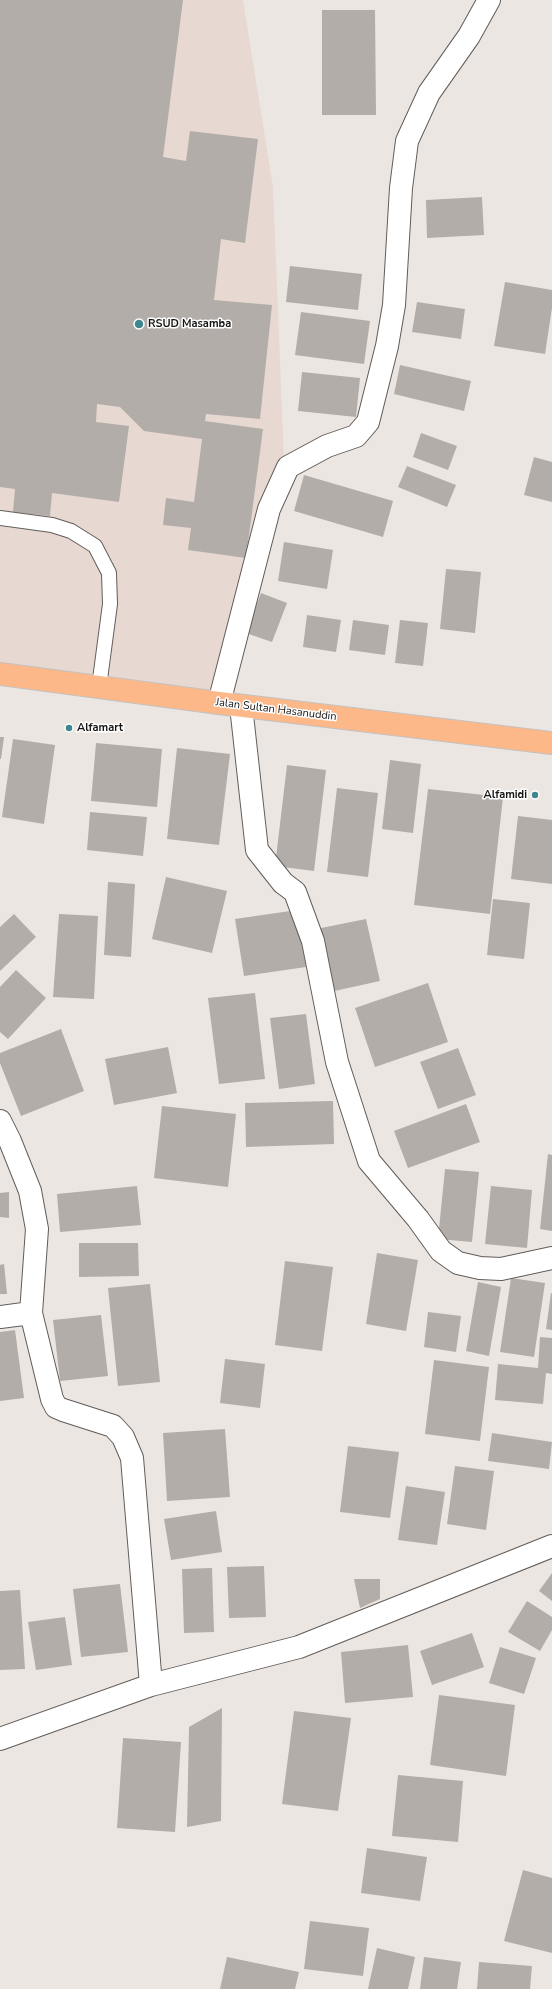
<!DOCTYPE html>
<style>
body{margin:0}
canvas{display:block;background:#ece6e2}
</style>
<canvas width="552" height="1989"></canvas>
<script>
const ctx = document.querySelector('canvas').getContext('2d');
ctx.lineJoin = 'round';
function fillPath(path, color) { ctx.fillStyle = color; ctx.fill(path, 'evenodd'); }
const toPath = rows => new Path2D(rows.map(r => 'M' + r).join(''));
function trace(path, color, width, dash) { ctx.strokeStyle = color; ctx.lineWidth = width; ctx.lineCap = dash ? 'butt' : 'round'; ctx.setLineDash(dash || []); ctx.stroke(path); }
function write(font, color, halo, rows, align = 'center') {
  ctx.font = font + ' "Nunito Sans",sans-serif'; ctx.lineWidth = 3; ctx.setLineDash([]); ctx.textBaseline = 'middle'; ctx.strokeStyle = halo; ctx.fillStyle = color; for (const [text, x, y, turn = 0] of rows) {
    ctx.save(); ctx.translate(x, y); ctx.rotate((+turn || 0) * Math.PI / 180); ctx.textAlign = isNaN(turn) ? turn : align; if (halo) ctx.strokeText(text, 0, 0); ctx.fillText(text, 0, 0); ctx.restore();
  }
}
fillPath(toPath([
 [0,0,243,0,273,187,284,461,216,697,0,672]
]), '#e7d9d1');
fillPath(toPath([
 [0,0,183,0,163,157,186,161,190,131,258,139,245,243,221,239,214,300,272,305,260,419,206,414,205,421,263,429,246,558,188,550,191,528,163,525,166,498,194,502,202,439,144,431,120,407,97,404,96,422,129,426,119,502,52,493,50,516,13,512,15,489,0,487],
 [322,10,375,10,376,115,322,115],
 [482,197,484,235,427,238,426,200],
 [290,266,362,274,358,310,286,302],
 [505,282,552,290,552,308,545,354,494,346],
 [417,302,465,309,461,339,412,332],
 [301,312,370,321,364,364,295,355],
 [400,365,471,381,464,411,394,394],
 [302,372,360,378,356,417,298,411],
 [421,433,457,446,448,470,413,457],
 [534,457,552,462,552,502,524,495],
 [407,466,456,485,447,507,398,487],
 [304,475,393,501,383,537,294,511],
 [284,542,333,550,327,589,278,581],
 [446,569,481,572,475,633,440,629],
 [261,593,287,603,272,642,246,633],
 [307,615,341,620,336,652,303,647],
 [353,620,389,625,385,655,349,650],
 [400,620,428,623,423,666,395,663],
 [0,737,4,737,1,759,0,759],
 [13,739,55,745,44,824,2,817],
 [96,743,162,749,157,807,91,801],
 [177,748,230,754,219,845,167,839],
 [390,760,421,764,413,833,382,829],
 [287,765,326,770,314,871,275,866],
 [337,788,378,793,368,877,327,872],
 [428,789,503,797,490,914,414,905],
 [90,812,147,817,143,856,87,850],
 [518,816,552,820,552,884,511,879],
 [166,877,227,891,212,953,152,939],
 [108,882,135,884,131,957,104,955],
 [493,899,530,903,524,959,487,955],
 [297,910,306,967,244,976,235,919],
 [14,914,36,937,0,971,0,927],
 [59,914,98,916,94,999,53,997],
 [366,919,380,981,330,992,316,929],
 [16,970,46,998,8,1039,0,1032,0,987],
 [428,983,448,1042,375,1067,355,1008],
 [255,993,265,1079,219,1084,208,998],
 [306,1014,315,1084,279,1089,270,1018],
 [61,1029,84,1091,21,1116,0,1063,0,1053],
 [168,1047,177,1093,114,1105,105,1059],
 [458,1048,476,1095,438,1109,420,1062],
 [333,1101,334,1144,246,1147,245,1103],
 [466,1104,480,1142,408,1168,394,1131],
 [162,1106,236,1114,228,1187,154,1178],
 [548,1154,552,1155,552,1231,540,1229],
 [445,1169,479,1172,472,1242,438,1239],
 [137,1186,141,1225,60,1232,57,1194],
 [491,1186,532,1190,527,1248,485,1244],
 [9,1192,9,1218,0,1217,0,1193],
 [79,1243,138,1243,139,1276,79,1277],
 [377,1253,418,1260,406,1331,366,1324],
 [285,1261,333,1267,322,1351,275,1345],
 [4,1264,7,1294,0,1294,0,1265],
 [511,1278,545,1283,534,1357,500,1352],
 [478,1282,501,1287,489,1356,466,1351],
 [150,1284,160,1382,118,1386,108,1288],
 [551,1293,552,1293,552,1330,546,1329],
 [428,1312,461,1316,456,1352,424,1347],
 [101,1315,108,1376,60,1381,53,1320],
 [15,1330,24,1398,0,1401,0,1332],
 [540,1337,552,1338,552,1374,546,1373,543,1404,495,1400,498,1364,538,1368],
 [225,1359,265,1364,260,1408,220,1403],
 [434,1360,489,1367,480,1441,425,1434],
 [225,1429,230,1497,167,1501,163,1433],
 [492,1433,552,1442,549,1469,488,1461],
 [348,1446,399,1452,390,1518,340,1512],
 [455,1466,494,1471,486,1530,447,1524],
 [406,1486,445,1492,437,1545,398,1540],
 [216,1511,222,1552,171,1560,164,1519],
 [264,1566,266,1617,229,1618,227,1567],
 [212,1568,214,1632,184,1633,182,1569],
 [552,1573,552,1601,539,1591],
 [354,1579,380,1579,380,1599,360,1608],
 [120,1584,128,1652,81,1657,73,1589],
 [20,1590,25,1669,0,1670,0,1591],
 [527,1601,552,1617,552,1630,540,1651,508,1632],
 [65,1617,72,1665,36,1670,28,1622],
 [472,1633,484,1667,432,1685,420,1651],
 [408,1645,413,1697,345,1703,341,1652],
 [500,1647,536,1658,524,1694,489,1683],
 [439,1695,515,1705,506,1776,430,1765],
 [222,1708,221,1821,187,1827,189,1727],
 [294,1711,351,1718,338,1811,282,1804],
 [123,1738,181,1742,175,1832,117,1828],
 [398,1775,463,1781,458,1842,392,1836],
 [367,1848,427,1857,420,1901,361,1893],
 [523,1870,552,1878,552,1953,504,1941],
 [310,1921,369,1928,363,1976,304,1969],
 [377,1948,415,1957,408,1989,368,1989],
 [227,1957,299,1972,295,1989,220,1989],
 [424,1957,461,1962,457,1989,420,1989],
 [479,1962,532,1966,530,1989,477,1989]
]), '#b3adaa');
const service = toPath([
 [0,518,52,525,71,531,95,546,109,573,110,604,99,687]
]);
const minor = toPath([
 [219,703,269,509,288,467,327,446,356,436,368,422,387,346,394,305,401,188,407,141,429,93,469,36,489,0],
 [241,706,257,850,283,883,295,892,313,941,337,1062,369,1161,418,1219,441,1251,458,1263,480,1268,501,1269,552,1258],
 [0,1121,10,1141,30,1191,37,1229,31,1313,52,1399,56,1407,63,1410,113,1426,123,1437,132,1458,151,1685],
 [0,1317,31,1313],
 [0,1739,151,1685,299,1647,552,1546]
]);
const trunk = toPath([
 [0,674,219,703,552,743]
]);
trace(service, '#625c59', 16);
trace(minor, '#625c59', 24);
trace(trunk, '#c3c2c2', 24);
trace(service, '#fff', 14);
trace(minor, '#fff', 22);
trace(trunk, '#fcb888', 22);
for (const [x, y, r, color] of [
 [139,324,5,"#3f878e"],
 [69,728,4,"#3f878e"],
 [535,795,4,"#3f878e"]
]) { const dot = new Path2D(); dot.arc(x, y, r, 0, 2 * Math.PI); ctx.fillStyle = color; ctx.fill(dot); trace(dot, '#fff', 1.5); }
write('bold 11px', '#171513', '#fff', [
 ["RSUD Masamba",148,324],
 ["Alfamart",77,728],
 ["Alfamidi",527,795,"right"]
], 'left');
write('11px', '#171513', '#fff', [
 ["Jalan Sultan Hasanuddin",276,710,7]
]);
</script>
